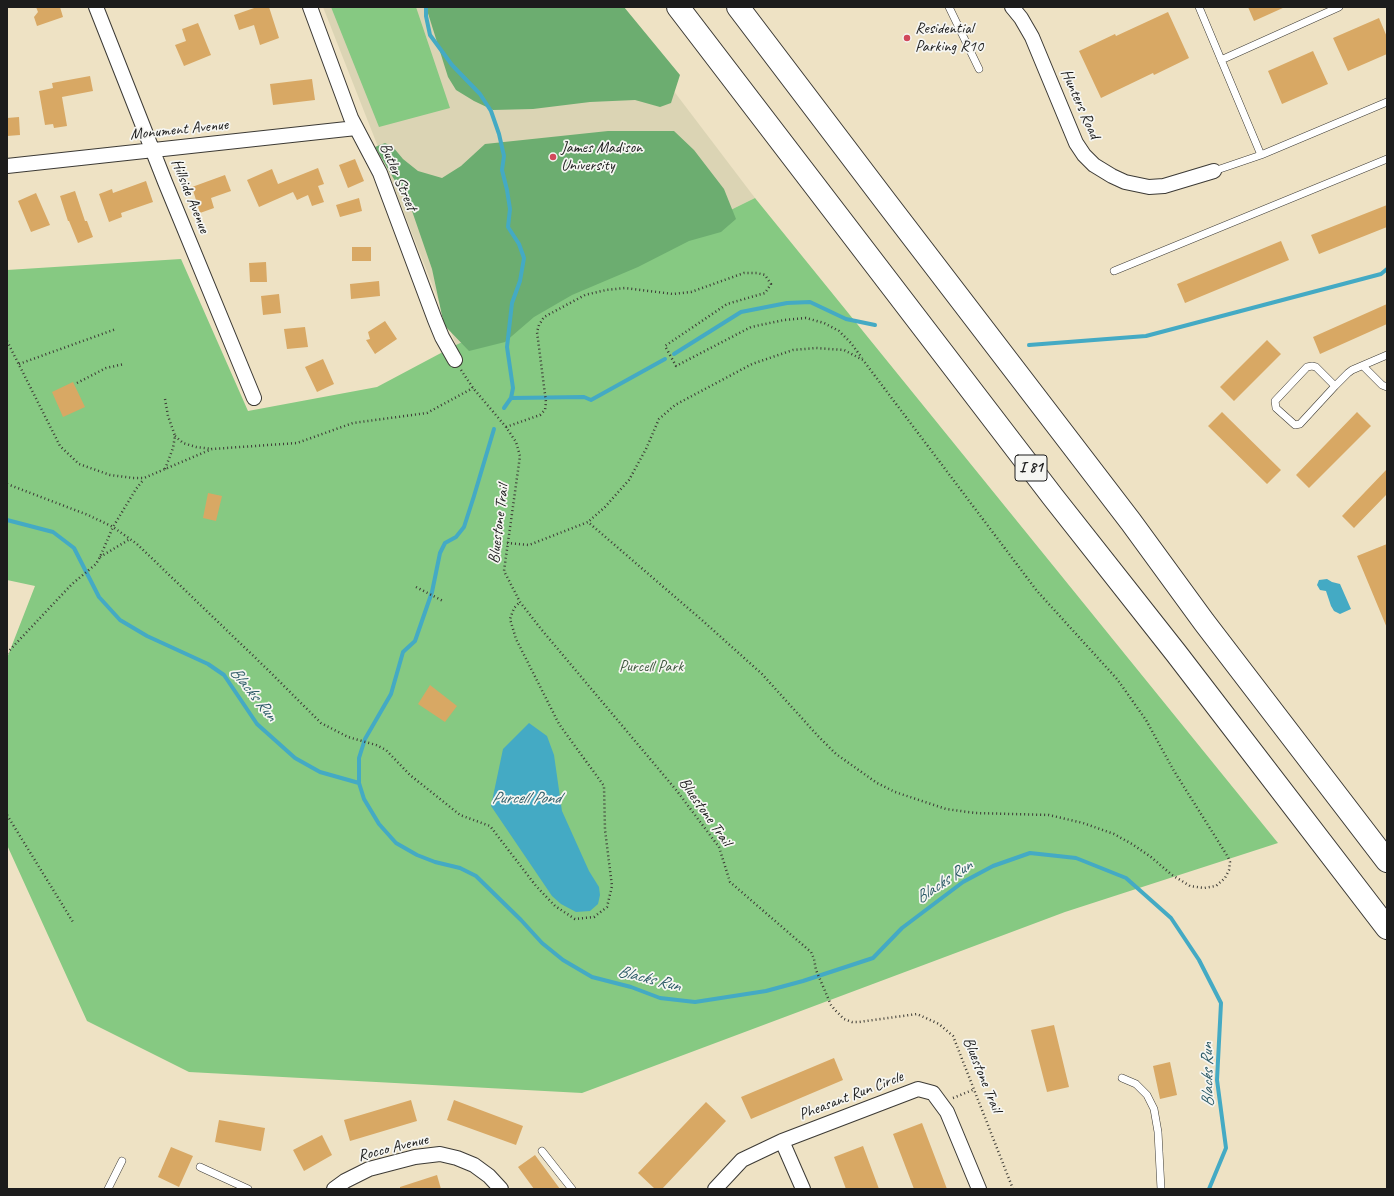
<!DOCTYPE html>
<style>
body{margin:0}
#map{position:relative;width:1394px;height:1196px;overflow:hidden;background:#eee2c4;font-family:Caveat,sans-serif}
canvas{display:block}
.frame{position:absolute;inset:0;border:8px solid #1c1c1c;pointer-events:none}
</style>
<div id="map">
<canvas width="1394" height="1196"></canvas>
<div class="frame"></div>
</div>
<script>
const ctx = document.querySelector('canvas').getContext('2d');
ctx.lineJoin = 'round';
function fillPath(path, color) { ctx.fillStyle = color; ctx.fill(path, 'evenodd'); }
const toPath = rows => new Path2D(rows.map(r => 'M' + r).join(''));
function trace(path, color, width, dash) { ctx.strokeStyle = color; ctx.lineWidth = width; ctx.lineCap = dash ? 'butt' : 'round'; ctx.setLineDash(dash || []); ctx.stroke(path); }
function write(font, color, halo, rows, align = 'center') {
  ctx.font = font + ' Caveat,sans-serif'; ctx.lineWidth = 3.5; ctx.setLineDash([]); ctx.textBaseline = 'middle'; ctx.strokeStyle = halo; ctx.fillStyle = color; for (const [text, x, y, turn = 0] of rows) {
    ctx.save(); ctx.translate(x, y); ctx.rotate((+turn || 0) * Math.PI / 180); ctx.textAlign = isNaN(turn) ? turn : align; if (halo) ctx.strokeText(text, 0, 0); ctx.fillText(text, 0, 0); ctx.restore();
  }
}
fillPath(toPath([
 [323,7,610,7,755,198,456,345]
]), '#dbd4b4');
fillPath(toPath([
 [331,7,416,7,450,108,379,127],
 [755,198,1278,843,1065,912,582,1093,189,1072,87,1021,7,845,7,658,35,586,7,580,7,270,181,259,248,411,377,387,456,345]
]), '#86c982');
fillPath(toPath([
 [426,7,624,7,680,75,671,103,660,107,635,100,590,102,533,109,493,110,474,101,456,90,448,77],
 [608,131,674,131,694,150,724,189,736,219,721,232,689,241,638,267,572,295,534,317,505,342,469,351,444,325,432,269,411,208,375,147,385,143,393,147,403,159,418,171,442,178,461,166,485,144]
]), '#6cad70');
fillPath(toPath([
 [1327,579,1332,582,1340,584,1351,609,1340,614,1334,611,1331,606,1326,591,1320,590,1317,585,1319,580],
 [529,723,547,736,554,755,562,811,589,871,599,887,600,895,598,904,590,911,576,912,561,904,552,896,491,806,503,749]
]), '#44aac4');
trace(toPath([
 [426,7,426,16,430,35,452,65,480,94,491,111,499,134,504,156,502,170,507,190,510,209,508,227,519,244,524,258,520,281,512,303,507,347,513,388,511,398,504,408],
 [1029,345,1146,336,1381,274,1387,269],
 [674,354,741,312,787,303,810,302,846,319,875,325],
 [511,398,584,397,591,400,665,359],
 [7,520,53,532,74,548,99,597,120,620,147,636,208,664,224,675,257,724,295,758,320,772,359,783,364,799,379,824,396,843,417,855,435,862,460,868,476,876,521,920,542,943,563,960,592,977,631,987,660,998,695,1002,766,991,803,981,873,958,902,928,963,882,993,866,1030,853,1076,858,1126,878,1171,918,1199,960,1221,1003,1217,1080,1226,1148,1209,1189],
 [359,783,359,758,365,739,391,694,403,652,415,641,432,592,440,553,445,543,456,537,464,527,474,496,494,429]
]), '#44aac4', 4);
fillPath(toPath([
 [36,7,60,7,63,17,37,26,34,17,38,12],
 [257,7,269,7,279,38,260,45,254,25,239,30,234,15],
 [1248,7,1285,7,1254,21],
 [1168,12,1189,58,1154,75,1153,73,1101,98,1079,51,1115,34,1116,36],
 [1379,18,1387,37,1387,54,1348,71,1333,38],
 [198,23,211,55,184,66,175,45,186,41,182,29],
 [1313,51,1328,84,1282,104,1268,71],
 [90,76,93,91,62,97,67,126,54,128,53,124,45,125,39,91,53,88,52,83],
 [312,79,315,100,273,105,270,84],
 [19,117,20,135,7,136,7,118],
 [355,159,364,181,348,188,339,165],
 [318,168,324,184,318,186,324,202,312,206,308,195,297,200,293,192,259,207,247,180,272,169,278,184],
 [225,175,231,191,211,198,214,208,200,213,192,187],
 [146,181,153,202,121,213,122,217,109,222,99,194,112,189,113,193],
 [75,191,85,221,87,221,93,237,78,243,69,221,68,221,60,196],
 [36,193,50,225,31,232,18,201],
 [359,198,362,211,340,217,336,205],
 [1387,205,1387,227,1319,254,1311,235],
 [1281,241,1289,260,1185,303,1177,284],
 [352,247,371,247,371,261,352,261],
 [266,262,267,282,250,282,249,263],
 [379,281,380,296,351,299,350,284],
 [279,294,281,313,263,315,261,296],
 [1387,304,1387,324,1320,354,1313,337],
 [385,321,397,339,375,354,366,340,370,339,368,332],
 [305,327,308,347,287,349,284,329],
 [1267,340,1281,354,1234,401,1220,387],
 [323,359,334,384,317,392,305,367],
 [73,382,85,407,63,417,52,392],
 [1222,412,1281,470,1267,484,1208,426],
 [1357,412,1371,426,1309,488,1296,475],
 [1387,469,1387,494,1354,528,1342,516],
 [208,493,222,496,216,521,203,518],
 [1387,544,1387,628,1357,556],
 [430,685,457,706,445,722,418,704],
 [1054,1025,1069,1087,1047,1092,1031,1030],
 [834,1058,843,1080,751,1119,741,1097],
 [1170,1062,1177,1095,1160,1099,1153,1066],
 [411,1100,417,1121,350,1141,344,1120],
 [454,1100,523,1126,516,1145,447,1120],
 [706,1102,726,1121,662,1189,655,1189,638,1173],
 [219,1120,265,1128,261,1151,215,1142],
 [922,1123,947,1189,914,1189,893,1134],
 [322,1135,332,1155,304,1171,293,1150],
 [863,1146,879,1189,846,1189,834,1157],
 [171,1147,193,1156,179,1187,158,1177],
 [535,1155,560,1189,534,1189,518,1167],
 [437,1175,441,1189,400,1189,400,1187]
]), '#d8a864');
const lane = toPath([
 [949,7,979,69],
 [1199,7,1261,155],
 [1221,60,1339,7],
 [1214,171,1261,155,1387,102],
 [1114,271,1387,159],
 [1312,366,1316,367,1335,386,1300,424,1295,425,1276,408,1275,401,1307,367,1312,366],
 [1363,366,1382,385,1387,387],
 [1335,386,1348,373,1352,370,1387,355],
 [1122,1078,1136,1084,1147,1095,1154,1109,1158,1132,1161,1189],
 [542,1151,572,1189],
 [200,1167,248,1189],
 [108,1189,122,1161]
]);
const street = toPath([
 [96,7,165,182,254,398],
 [310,7,351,118,380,173,435,320,442,337,455,360],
 [1012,7,1021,18,1032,37,1076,143,1084,155,1094,165,1112,176,1125,182,1149,187,1164,186,1214,171],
 [7,166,356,128],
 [782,1141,803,1189],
 [334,1189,345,1181,369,1169,415,1157,440,1154,457,1158,474,1165,489,1176,501,1189],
 [715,1189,742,1160,782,1141,918,1089,933,1093,947,1112,979,1189]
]);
const highway = toPath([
 [678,7,1053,497,1176,653,1387,928],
 [738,7,886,202,1131,522,1204,622,1387,861]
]);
trace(lane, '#3c3a35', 8);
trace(street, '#3c3a35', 16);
trace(highway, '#3c3a35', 24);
trace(toPath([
 [7,341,60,446,79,464,110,475,133,478,144,478,212,449,297,443,353,423,427,413,473,388],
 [19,364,116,329],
 [461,370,473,388,506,427,516,442,520,456,504,571,520,602,541,629,677,791,719,847,730,882,811,952,814,959,816,970,831,1005,835,1010,844,1019,852,1022,859,1022,917,1014,939,1024,953,1036,1013,1189],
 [77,383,106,368,124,364],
 [506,427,540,415,545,410,546,402,537,332,539,325,544,317,585,295,606,290,625,288,673,294,691,292,744,273,757,273,765,275,771,284,765,293,727,304,665,346,676,366,751,327,784,320,806,318,824,323,839,331,851,343,862,358],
 [175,436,183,443,196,447,212,449],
 [165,469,173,448,175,436,168,416,165,399],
 [7,484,88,515,113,527,137,544,267,669,321,723,348,737,376,745,386,750,410,775,460,815,490,826,536,886,555,906,575,919,594,917,607,907,612,886,605,830,604,786,559,724,516,639,510,619,514,608,520,602],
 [507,543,529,545,588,522,703,621,762,674,818,736,836,754,877,783,895,792,946,809,975,813,1049,815,1083,823,1114,834,1132,844,1151,857,1172,875,1190,886,1204,888,1216,886,1225,878,1229,870,1230,862,1228,857,1174,771,1146,720,1117,679,1037,591,863,360,844,350,816,348,793,350,752,364,675,405,659,419,646,449,629,480,605,507,588,522],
 [100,557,130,539],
 [416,587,443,601],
 [7,653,72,584,96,564,100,557,113,527,136,489,144,479],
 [7,815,73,922],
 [953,1098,975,1089]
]), '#3c3a35', 2.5, [1, 3]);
trace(lane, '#fff', 7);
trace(street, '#fff', 14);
trace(highway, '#fff', 22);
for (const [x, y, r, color] of [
 [907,38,4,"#d1495b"],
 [553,157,4,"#d1495b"]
]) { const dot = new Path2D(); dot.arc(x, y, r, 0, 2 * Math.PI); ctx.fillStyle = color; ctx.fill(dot); trace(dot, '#f6f6f2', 1.5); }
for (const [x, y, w] of [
 [1031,468,32]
]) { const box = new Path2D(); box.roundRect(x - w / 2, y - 13, w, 26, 3); ctx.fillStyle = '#f6f6f2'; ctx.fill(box); trace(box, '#1c1c1c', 1); }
write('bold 15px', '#1c1c1c', null, [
 ["I 81",1031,468]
]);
write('16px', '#1c1c1c', '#f6f6f2', [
 ["Residential",915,29],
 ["Parking R10",915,47],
 ["James Madison",561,148],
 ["University",561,166]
], 'left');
write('16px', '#1c1c1c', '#f6f6f2', [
 ["Hunters Road",1080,104,66],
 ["Monument Avenue",179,130,-6],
 ["Butler Street",398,177,67],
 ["Hillside Avenue",190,196,68],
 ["Bluestone Trail",499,524,-83],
 ["Bluestone Trail",705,812,55],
 ["Bluestone Trail",982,1075,68],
 ["Pheasant Run Circle",851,1096,-21],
 ["Rocco Avenue",393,1148,-14]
]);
write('16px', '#415940', '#f6f6f2', [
 ["Purcell Park",651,667]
]);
write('italic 17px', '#2e5c68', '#f6f6f2', [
 ["Blacks Run",253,694,51],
 ["Purcell Pond",526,799],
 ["Blacks Run",944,882,-34],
 ["Blacks Run",649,979,14],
 ["Blacks Run",1208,1075,-91]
]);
</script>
